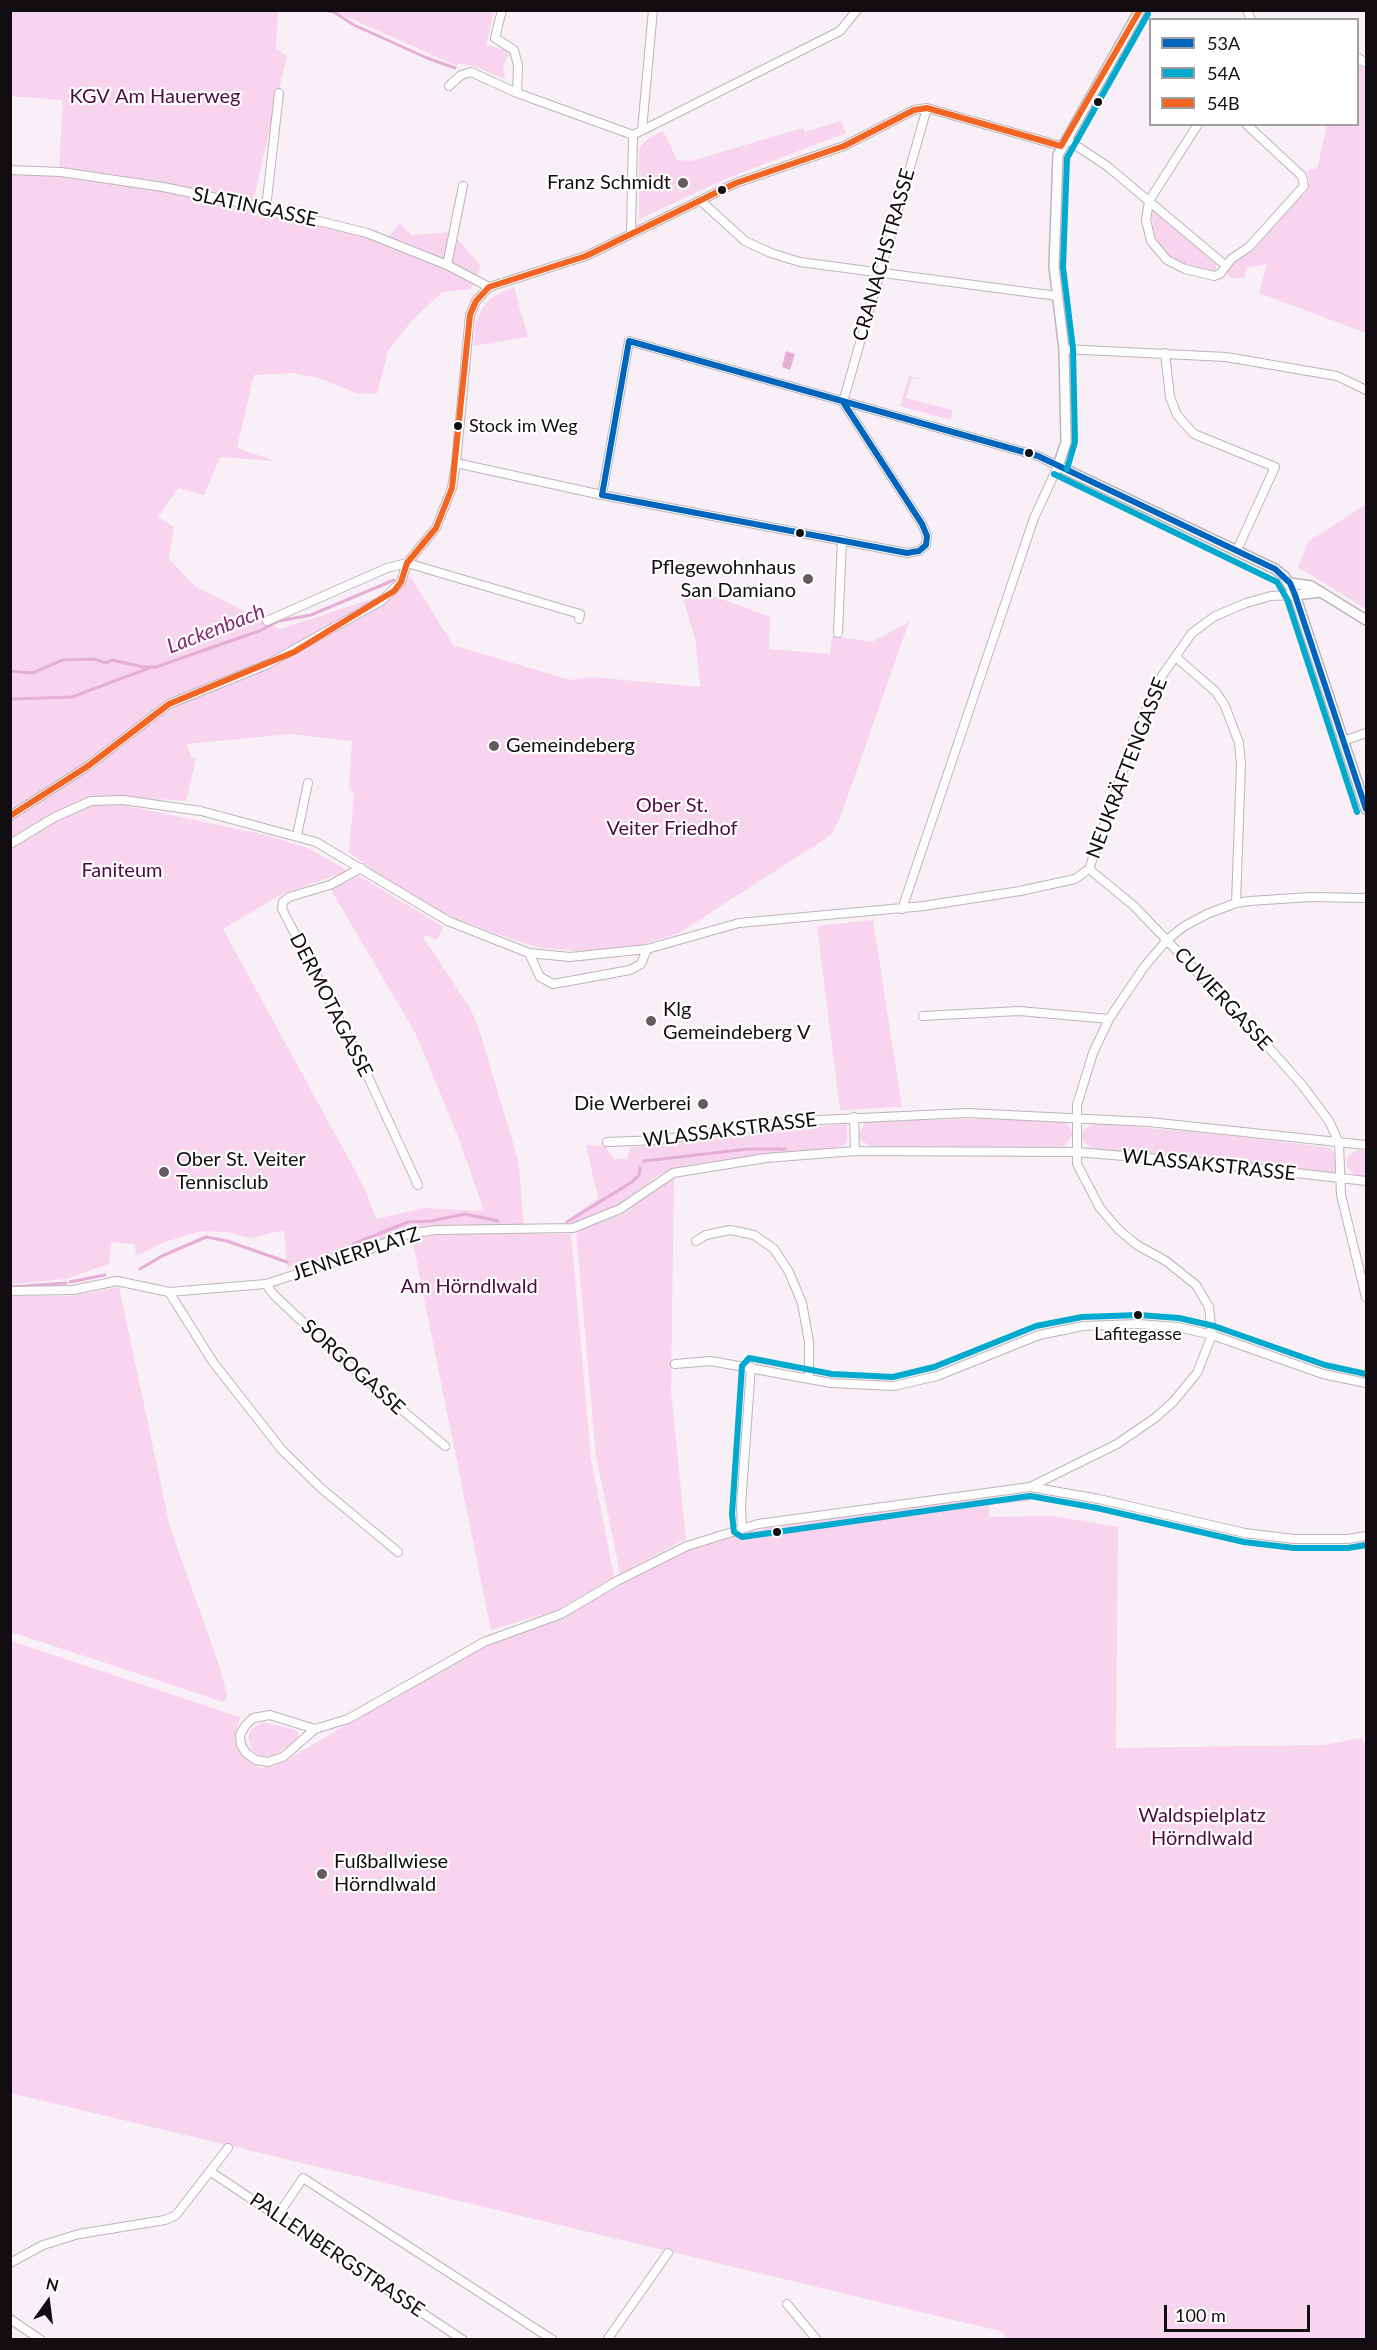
<!DOCTYPE html>
<meta charset="utf-8">
<style>
body{margin:0}
#map{position:relative;width:1377px;height:2350px;overflow:hidden;background:#f8f0f6;font-family:Lato,sans-serif}
canvas{display:block}
.frame{position:absolute;inset:0;border:12px solid #120d11;pointer-events:none}
.legend{position:absolute;left:1149px;top:18px;width:210px;height:108px;box-sizing:border-box;background:#fff;border:2px solid #a09ea0;margin:0;padding:8px 10px;list-style:none;font-size:18px;color:#120d11}
.legend li{display:flex;align-items:center;gap:12px;height:30px}
.legend b{width:30px;border:2px solid #a09ea0}
.north{position:absolute;left:18px;top:2272px;width:60px;height:60px;-webkit-text-stroke:4px #fff;paint-order:stroke;rotate:14deg;font-size:16px;font-weight:700;line-height:24px;text-align:center;color:#120d11}
.north::after{content:'';display:block;margin:auto;width:21px;height:27px;background:#120d11;clip-path:polygon(50% 0,100% 100%,50% 72%,0 100%)}
.scale{position:absolute;left:1164px;top:2305px;width:146px;height:27px;box-sizing:border-box;border:3px solid #120d11;border-top:0;padding-left:8px;font-size:18px;line-height:21px;white-space:nowrap;color:#120d11;-webkit-text-stroke:4px #fff;paint-order:stroke}
</style>
<div id="map">
<canvas width="1377" height="2350"></canvas>
<div class="frame"></div>
<ul class="legend">
<li><b style="height:8px;background:#0065bd"></b>53A</li>
<li><b style="height:8px;background:#00a9ce"></b>54A</li>
<li><b style="height:8px;background:#f26522"></b>54B</li>
</ul>
<div class="north">N</div>
<div class="scale">100 m</div>
</div>
<script>
const ctx = document.querySelector('canvas').getContext('2d');
ctx.lineJoin = 'round';
function fillPath(path, color) { ctx.fillStyle = color; ctx.fill(path, 'evenodd'); }
const toPath = rows => new Path2D(rows.map(r => 'M' + r).join(''));
function trace(path, color, width, dash) { ctx.strokeStyle = color; ctx.lineWidth = width; ctx.lineCap = dash ? 'butt' : 'round'; ctx.setLineDash(dash || []); ctx.stroke(path); }
function write(font, color, halo, rows, align = 'center') {
  ctx.font = font + ' Lato,sans-serif'; ctx.lineWidth = 4.5; ctx.setLineDash([]); ctx.textBaseline = 'middle'; ctx.strokeStyle = halo; ctx.fillStyle = color; for (const [text, x, y, turn = 0] of rows) {
    ctx.save(); ctx.translate(x, y); ctx.rotate((+turn || 0) * Math.PI / 180); ctx.textAlign = isNaN(turn) ? turn : align; if (halo) ctx.strokeText(text, 0, 0); ctx.fillText(text, 0, 0); ctx.restore();
  }
}
fillPath(toPath([
 [11,11,278,11,276,49,287,56,253,201,390,236,399,223,412,235,451,232,481,266,471,289,443,292,414,318,388,351,377,394,356,393,318,378,291,373,254,375,237,448,275,461,220,457,204,495,178,488,158,517,174,527,169,559,196,587,280,629,375,598,410,576,453,645,570,680,591,677,700,687,696,643,679,583,770,617,769,649,830,654,832,636,872,642,909,622,840,818,831,835,679,933,638,946,576,951,538,947,511,939,447,915,411,896,371,869,349,852,354,793,349,787,352,741,290,734,187,744,191,758,196,759,186,801,126,797,118,804,266,835,308,848,348,871,282,894,223,929,364,1187,376,1219,425,1208,484,1211,459,1139,416,1034,331,890,359,876,444,927,436,940,426,935,423,937,470,1008,479,1029,518,1160,525,1234,571,1234,591,1458,614,1577,555,1611,491,1630,412,1239,456,1233,411,1230,359,1246,315,1263,287,1267,284,1230,250,1238,226,1232,200,1231,162,1243,136,1256,135,1244,111,1242,109,1264,66,1279,11,1284,10,167,59,168,63,100,11,96],
 [334,11,494,11,486,45,512,51,503,65,505,79,476,67,458,63,457,66],
 [1358,64,1366,70,1366,333,1259,293,1267,264,1246,268,1244,278,1231,278,1226,274,1233,261,1245,252,1250,252,1302,194,1304,196,1309,187,1308,170,1317,169,1327,125,1358,124],
 [841,121,846,133,725,179,639,219,639,149,647,139,663,131,677,160,691,161,803,128,805,132],
 [1151,209,1216,263,1216,271,1210,272,1182,263,1165,253,1154,236],
 [514,287,528,337,473,346,476,322,482,309,491,298],
 [909,376,926,380,912,378,906,398,952,410,951,420,900,406],
 [1366,504,1366,609,1298,567,1308,542],
 [873,920,902,1107,840,1110,817,926],
 [984,1119,1058,1121,1067,1123,1073,1134,1065,1146,1049,1147,871,1146,861,1141,859,1134,866,1121],
 [841,1122,847,1123,847,1140,845,1145,832,1149,768,1154,678,1167,657,1176,613,1209,573,1224,569,1219,598,1198,586,1145,605,1146,614,1159,627,1159,630,1147,669,1145,668,1142,687,1139,688,1142,841,1124],
 [1095,1123,1225,1135,1323,1147,1330,1148,1335,1154,1337,1167,1336,1171,1330,1173,1093,1149,1083,1142,1081,1137,1083,1130],
 [1357,1150,1366,1151,1366,1177,1354,1175,1346,1166,1347,1157],
 [674,1175,671,1390,686,1539,620,1574,596,1456,576,1231,623,1214],
 [119,1287,170,1527,219,1665,227,1695,224,1702,11,1632,11,1296,70,1296],
 [1031,1496,1029,1501,989,1505,989,1517,1053,1516,1118,1527,1116,1748,1323,1745,1362,1738,1366,1749,1366,2339,1005,2339,1004,2332,11,2093,11,1641,240,1717,235,1738,238,1751,259,1768,276,1766,470,1653,520,1631,567,1616,624,1583,692,1548,738,1534,793,1523,998,1497],
 [263,1722,297,1730,299,1737,273,1756,261,1756,252,1750,248,1738,251,1729]
]), '#f8d4ee');
fillPath(toPath([
 [786,351,795,354,790,370,782,367]
]), '#e6add6');
trace(toPath([
 [323,10,334,12,354,25,427,58,455,68],
 [10,671,32,673,63,660,94,659,106,663,112,660,143,667,156,667,259,631,279,621,311,615,394,580],
 [10,699,72,697,149,668],
 [644,1161,748,1149,785,1149],
 [567,1222,632,1182,639,1175,640,1168],
 [353,1244,408,1222,431,1221,465,1214,498,1221],
 [140,1269,162,1256,206,1237,227,1241,287,1262],
 [70,1282,105,1275],
 [10,1287,66,1283]
]), '#e6add6', 3);
const minor = toPath([
 [502,10,495,38,514,50,518,65,517,93],
 [1247,10,1251,20],
 [1358,58,1366,63],
 [449,86,461,75,471,72,517,93,633,135,840,31,857,10],
 [1198,124,1149,201,1146,220,1151,241,1167,260,1185,269,1214,276,1220,274,1231,259,1249,247,1304,186,1302,176,1246,124],
 [642,130,653,10],
 [1066,139,1107,166,1225,265],
 [10,170,61,172,163,187,266,208,367,233,447,265,489,287],
 [701,201,745,241,771,253,800,262,1057,296],
 [266,208,279,93],
 [631,234,633,135],
 [447,265,463,186],
 [1064,349,1226,357,1337,376,1366,390],
 [1165,353,1170,397,1177,415,1194,434,1275,467,1237,550],
 [843,402,927,108],
 [456,463,602,495,907,553,919,551,926,545,927,536,922,524,843,402],
 [602,495,629,341,1038,456,1058,466,1034,518,902,909],
 [407,563,580,614,579,619],
 [267,621,387,568,407,563,436,528,452,488,456,463,470,315,476,301,489,287,586,256,736,183,844,146,914,110,927,108,1061,146],
 [838,633,842,540],
 [1177,658,1216,692,1225,706,1239,743,1241,764,1236,903],
 [1343,741,1366,733],
 [10,816,88,766,169,704,268,664,381,601,401,582,407,563],
 [297,835,308,783],
 [10,844,55,817,91,801,123,800,201,811,316,842,448,921,529,953,570,957,647,949,739,923,924,906,1020,891,1075,879,1089,869,1134,739,1159,680,1192,633,1215,616,1246,603,1271,596,1295,595],
 [361,868,330,885,289,897,283,902,282,909,358,1055,418,1185],
 [1089,869,1134,906,1263,1041,1302,1085,1329,1121,1339,1143,1341,1195,1366,1297],
 [529,953,540,977,553,984,630,970,641,964,647,949],
 [923,1016,1019,1011,1109,1019],
 [854,1117,855,1151],
 [607,1142,658,1140,798,1121,967,1113,1149,1122,1366,1145],
 [696,1241,706,1235,730,1230,754,1235,774,1249,789,1272,802,1303,809,1342,809,1379],
 [266,1284,273,1294,346,1363,445,1446],
 [10,1291,73,1290,117,1281,169,1292,266,1284,352,1256,408,1234,436,1230,573,1228,620,1209,673,1173,766,1158,855,1151,1077,1152,1217,1164,1366,1181],
 [169,1292,213,1362,282,1450,322,1489,398,1552],
 [675,1364,711,1361,831,1383,894,1386,937,1376,1039,1335,1083,1326,1138,1324,1178,1327,1212,1335,1323,1374,1366,1383],
 [1030,1487,1117,1444,1155,1418,1173,1402,1197,1373,1212,1335,1209,1307,1196,1285,1166,1261,1137,1245,1119,1230,1100,1208,1077,1164,1077,1105,1093,1053,1109,1019,1144,967,1167,940,1183,927,1207,914,1236,903,1250,901,1310,897,1366,898],
 [742,1528,741,1506,751,1367],
 [315,1729,283,1757,268,1762,256,1760,246,1753,241,1745,240,1735,245,1726,253,1718,270,1715,315,1729,348,1719,484,1642,561,1614,617,1581,687,1546,758,1524,1030,1487,1099,1499,1245,1533,1294,1539,1348,1539,1366,1536],
 [211,2172,463,2340],
 [278,2215,303,2178,553,2340],
 [10,2263,43,2245,79,2234,165,2220,176,2215,228,2148],
 [787,2304,817,2340],
 [10,2319,41,2340],
 [607,2340,668,2253]
]);
const tertiary = toPath([
 [1140,10,1058,155,1054,267,1064,349,1066,442,1058,466,1275,569,1284,576,1295,595,1366,809],
 [1290,583,1311,586,1366,620],
 [1295,595,1321,592]
]);
trace(minor, '#bcb5ba', 10);
trace(tertiary, '#bcb5ba', 12);
trace(minor, '#fefdfe', 8);
trace(tertiary, '#fefdfe', 9);
trace(toPath([
 [629,341,1038,456,1275,569,1290,583,1295,595,1366,809],
 [629,341,602,495,907,553,919,551,926,545,927,536,922,524,843,402]
]), '#0065bd', 6);
trace(toPath([
 [1067,469,1075,442,1073,349,1063,267,1067,158,1148,14],
 [1054,474,1277,582,1287,599,1357,812],
 [1366,1374,1325,1365,1214,1326,1179,1318,1139,1315,1082,1317,1036,1326,934,1367,893,1377,832,1374,749,1358,742,1366,732,1514,734,1532,742,1537,1030,1496,1097,1508,1244,1542,1294,1548,1348,1548,1366,1545]
]), '#00a9ce', 6);
trace(toPath([
 [1061,146,1140,10],
 [10,816,88,766,169,704,294,652,394,591,401,582,407,563,436,528,452,488,470,315,476,301,489,287,586,256,736,183,844,146,914,110,927,108,1061,146]
]), '#f26522', 6);
for (const [x, y, r, color] of [
 [1098,102,5,"#120d11"],
 [683,183,6,"#625c61"],
 [722,190,5,"#120d11"],
 [458,426,5,"#120d11"],
 [1029,453,5,"#120d11"],
 [800,533,5,"#120d11"],
 [808,579,6,"#625c61"],
 [494,746,6,"#625c61"],
 [651,1021,6,"#625c61"],
 [703,1104,6,"#625c61"],
 [164,1172,6,"#625c61"],
 [1138,1315,5,"#120d11"],
 [777,1532,5,"#120d11"],
 [322,1874,6,"#625c61"]
]) { const dot = new Path2D(); dot.arc(x, y, r, 0, 2 * Math.PI); ctx.fillStyle = color; ctx.fill(dot); trace(dot, '#fff', 2); }
write('18px', '#120d11', '#fff', [
 ["Stock im Weg",469,426],
 ["Lafitegasse",1138,1334,"center"]
], 'left');
write('20px', '#4f0a43', '#fff', [
 ["KGV Am Hauerweg",155,97],
 ["Ober St.",672,806],
 ["Veiter Friedhof",672,829],
 ["Faniteum",122,871],
 ["Am Hörndlwald",469,1287],
 ["Waldspielplatz",1202,1816],
 ["Hörndlwald",1202,1839]
]);
write('20px', '#120d11', '#fff', [
 ["Franz Schmidt",671,183,"right"],
 ["Pflegewohnhaus",796,568,"right"],
 ["San Damiano",796,591,"right"],
 ["Gemeindeberg",506,746],
 ["Klg",663,1010],
 ["Gemeindeberg V",663,1033],
 ["Die Werberei",691,1104,"right"],
 ["Ober St. Veiter",176,1160],
 ["Tennisclub",176,1183],
 ["Fußballwiese",334,1862],
 ["Hörndlwald",334,1885]
], 'left');
write('20px', '#120d11', '#fff', [
 ["SLATINGASSE",255,207,12],
 ["CRANACHSTRASSE",884,255,-74],
 ["NEUKRÄFTENGASSE",1127,768,-69],
 ["CUVIERGASSE",1223,999,47],
 ["DERMOTAGASSE",331,1005,63],
 ["WLASSAKSTRASSE",730,1130,-7],
 ["WLASSAKSTRASSE",1209,1165,6],
 ["JENNERPLATZ",356,1254,-18],
 ["SORGOGASSE",353,1367,42],
 ["PALLENBERGSTRASSE",337,2255,34]
]);
write('italic 21px', '#862c74', '#fff', [
 ["Lackenbach",216,629,-21]
]);
</script>
